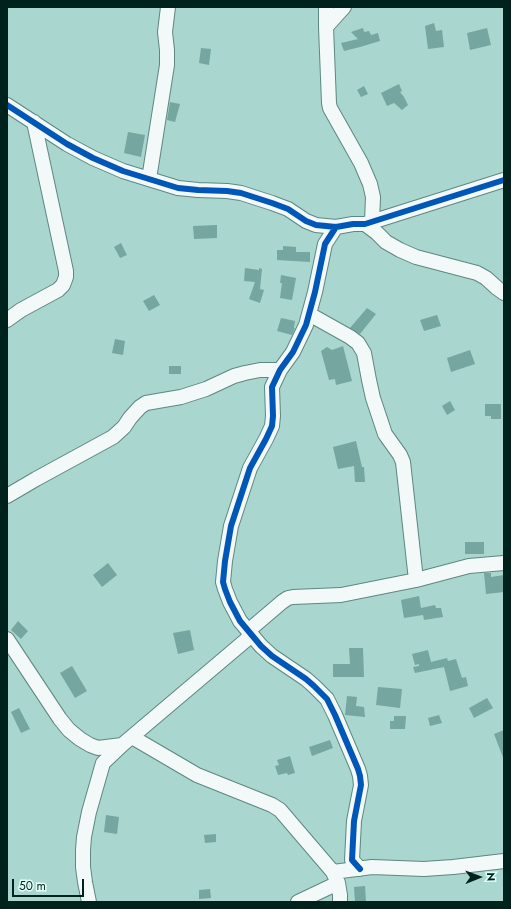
<!DOCTYPE html>
<style>
body{margin:0}
#map{position:relative;width:511px;height:909px;overflow:hidden;background:#a9d6ce;font-family:Jost,sans-serif}
canvas{display:block}
.frame{position:absolute;inset:0;border:8px solid #00221d;pointer-events:none}
.north{position:absolute;left:459px;top:857px;width:40px;height:40px;-webkit-text-stroke:3px #e0fff9;paint-order:stroke;rotate:89deg;font-size:11px;font-weight:700;line-height:16px;text-align:center;color:#00221d}
.north::after{content:'';display:block;margin:auto;width:14px;height:18px;background:#00221d;clip-path:polygon(50% 0,100% 100%,50% 72%,0 100%)}
.scale{position:absolute;left:12px;top:879px;width:72px;height:18px;box-sizing:border-box;border:2px solid #00221d;border-top:0;padding-left:5px;font-size:12px;line-height:14px;white-space:nowrap;color:#00221d;-webkit-text-stroke:3px #e0fff9;paint-order:stroke}
</style>
<div id="map">
<canvas width="511" height="909"></canvas>
<div class="frame"></div>
<div class="north">N</div>
<div class="scale">50 m</div>
</div>
<script>
const ctx = document.querySelector('canvas').getContext('2d');
ctx.lineJoin = 'round';
function fillPath(path, color) { ctx.fillStyle = color; ctx.fill(path, 'evenodd'); }
const toPath = rows => new Path2D(rows.map(r => 'M' + r).join(''));
function trace(path, color, width, dash) { ctx.strokeStyle = color; ctx.lineWidth = width; ctx.lineCap = dash ? 'butt' : 'round'; ctx.setLineDash(dash || []); ctx.stroke(path); }
fillPath(toPath([
 [434,23,436,31,442,30,444,47,428,49,425,26],
 [363,28,364,32,369,31,371,35,378,33,380,41,360,47,344,51,341,43,358,39,351,32],
 [487,28,491,45,470,50,467,33],
 [201,48,211,49,209,65,199,63],
 [399,84,402,91,400,92,404,97,408,105,402,110,394,103,387,106,381,93],
 [364,86,368,94,361,97,357,90],
 [170,102,180,104,175,122,167,120],
 [128,132,145,135,141,157,124,153],
 [217,225,217,238,194,239,193,226],
 [121,243,127,255,120,258,114,247],
 [283,246,296,247,296,252,310,252,310,262,277,260,277,250,283,250],
 [245,268,259,270,259,268,262,269,260,289,264,290,260,303,249,299,255,282,244,281],
 [281,275,296,278,292,300,280,298,282,283,280,283],
 [154,295,160,305,149,311,143,301],
 [367,308,376,314,360,334,350,328],
 [437,315,441,326,424,331,420,320],
 [281,318,295,321,294,328,295,328,292,335,277,331],
 [115,339,125,341,123,355,112,353],
 [343,346,352,381,336,385,335,379,329,380,321,351,327,347,332,350],
 [470,350,475,364,451,372,447,358],
 [169,366,181,366,181,374,169,374],
 [450,401,455,410,447,415,442,406],
 [485,404,501,404,501,419,491,419,491,416,485,416],
 [356,441,362,467,364,467,365,482,355,482,354,466,338,469,333,447],
 [465,542,484,542,484,554,465,554],
 [108,563,117,575,102,587,93,575],
 [484,573,491,573,491,577,504,575,504,592,486,594],
 [419,596,421,608,435,605,436,608,441,608,443,617,424,620,423,615,404,618,401,600],
 [18,621,28,631,21,639,11,630],
 [190,630,194,650,178,654,173,633],
 [349,648,363,648,364,677,333,677,333,664,350,664],
 [428,650,431,662,447,658,448,661,456,659,462,678,466,677,468,686,450,691,444,667,415,673,413,667,419,666,419,664,415,665,412,654],
 [72,666,87,691,75,698,60,673],
 [378,687,402,689,400,708,376,705],
 [347,696,357,697,356,706,364,707,365,717,345,715],
 [487,698,493,708,474,718,469,708],
 [19,708,30,729,21,733,11,712],
 [439,715,442,723,430,726,428,718],
 [394,716,406,716,405,729,390,729,390,721,394,721],
 [504,730,504,760,494,734],
 [330,740,333,748,312,756,309,747],
 [290,756,295,773,288,775,287,773,278,775,275,766,279,765,277,760],
 [106,815,119,817,117,834,104,832],
 [216,834,216,842,205,843,204,835],
 [365,886,366,902,355,902,354,887],
 [210,889,211,898,199,899,199,890]
]), '#75a69f');
const minor = toPath([
 [326,7,326,27,329,103,330,108,361,163,370,184,373,197,372,222],
 [326,27,344,7],
 [7,105,67,144,93,158,123,171,178,188,198,190,227,191,241,193,272,203,288,209,306,221,316,225,336,227,353,224,365,224,504,180],
 [149,179,167,65,167,50,165,32,168,7],
 [365,224,377,233,386,242,400,250,416,257,477,273,486,278,497,288,504,293],
 [336,227,325,244,315,292,306,325,293,352,280,370,272,387,273,416,272,426,266,439,250,468,231,526,225,561,223,582,225,589,230,602,240,621,261,646,272,656,306,679,314,686,327,699,335,715,358,769,360,776,361,785,354,821,352,860,360,869],
 [309,314,350,337,358,343,364,353,369,380,373,398,385,434,400,455,403,462,416,580],
 [7,320,21,310,58,290,63,285,66,277,66,271,34,122],
 [7,496,36,479,113,437,124,427,130,418,140,407,146,403,181,397,206,389,234,376,245,373,260,370,280,370],
 [7,639,60,719,69,730,80,739,90,745,98,748,122,745],
 [132,737,197,775,272,805,280,810,333,872,338,883,340,895,340,902],
 [333,872,372,867,424,869,453,867,504,861],
 [89,902,85,882,83,867,83,850,84,837,89,812,103,763,122,745,252,635,248,631,282,602,288,598,293,597,341,595,416,580,469,566,504,563],
 [298,902,338,883]
]);
trace(minor, '#5f8781', 16);
trace(minor, '#f2f9f8', 14);
trace(toPath([
 [7,105,67,144,93,158,123,171,178,188,198,190,227,191,241,193,272,203,288,209,306,221,316,225,336,227,353,224,365,224,504,180],
 [336,227,325,244,315,292,306,325,293,352,280,370,272,387,273,416,272,426,266,439,250,468,231,526,225,561,223,582,225,589,230,602,240,621,261,646,272,656,306,679,314,686,327,699,335,715,358,769,360,776,361,785,354,821,352,860,360,869]
]), '#0057b8', 6);
</script>
